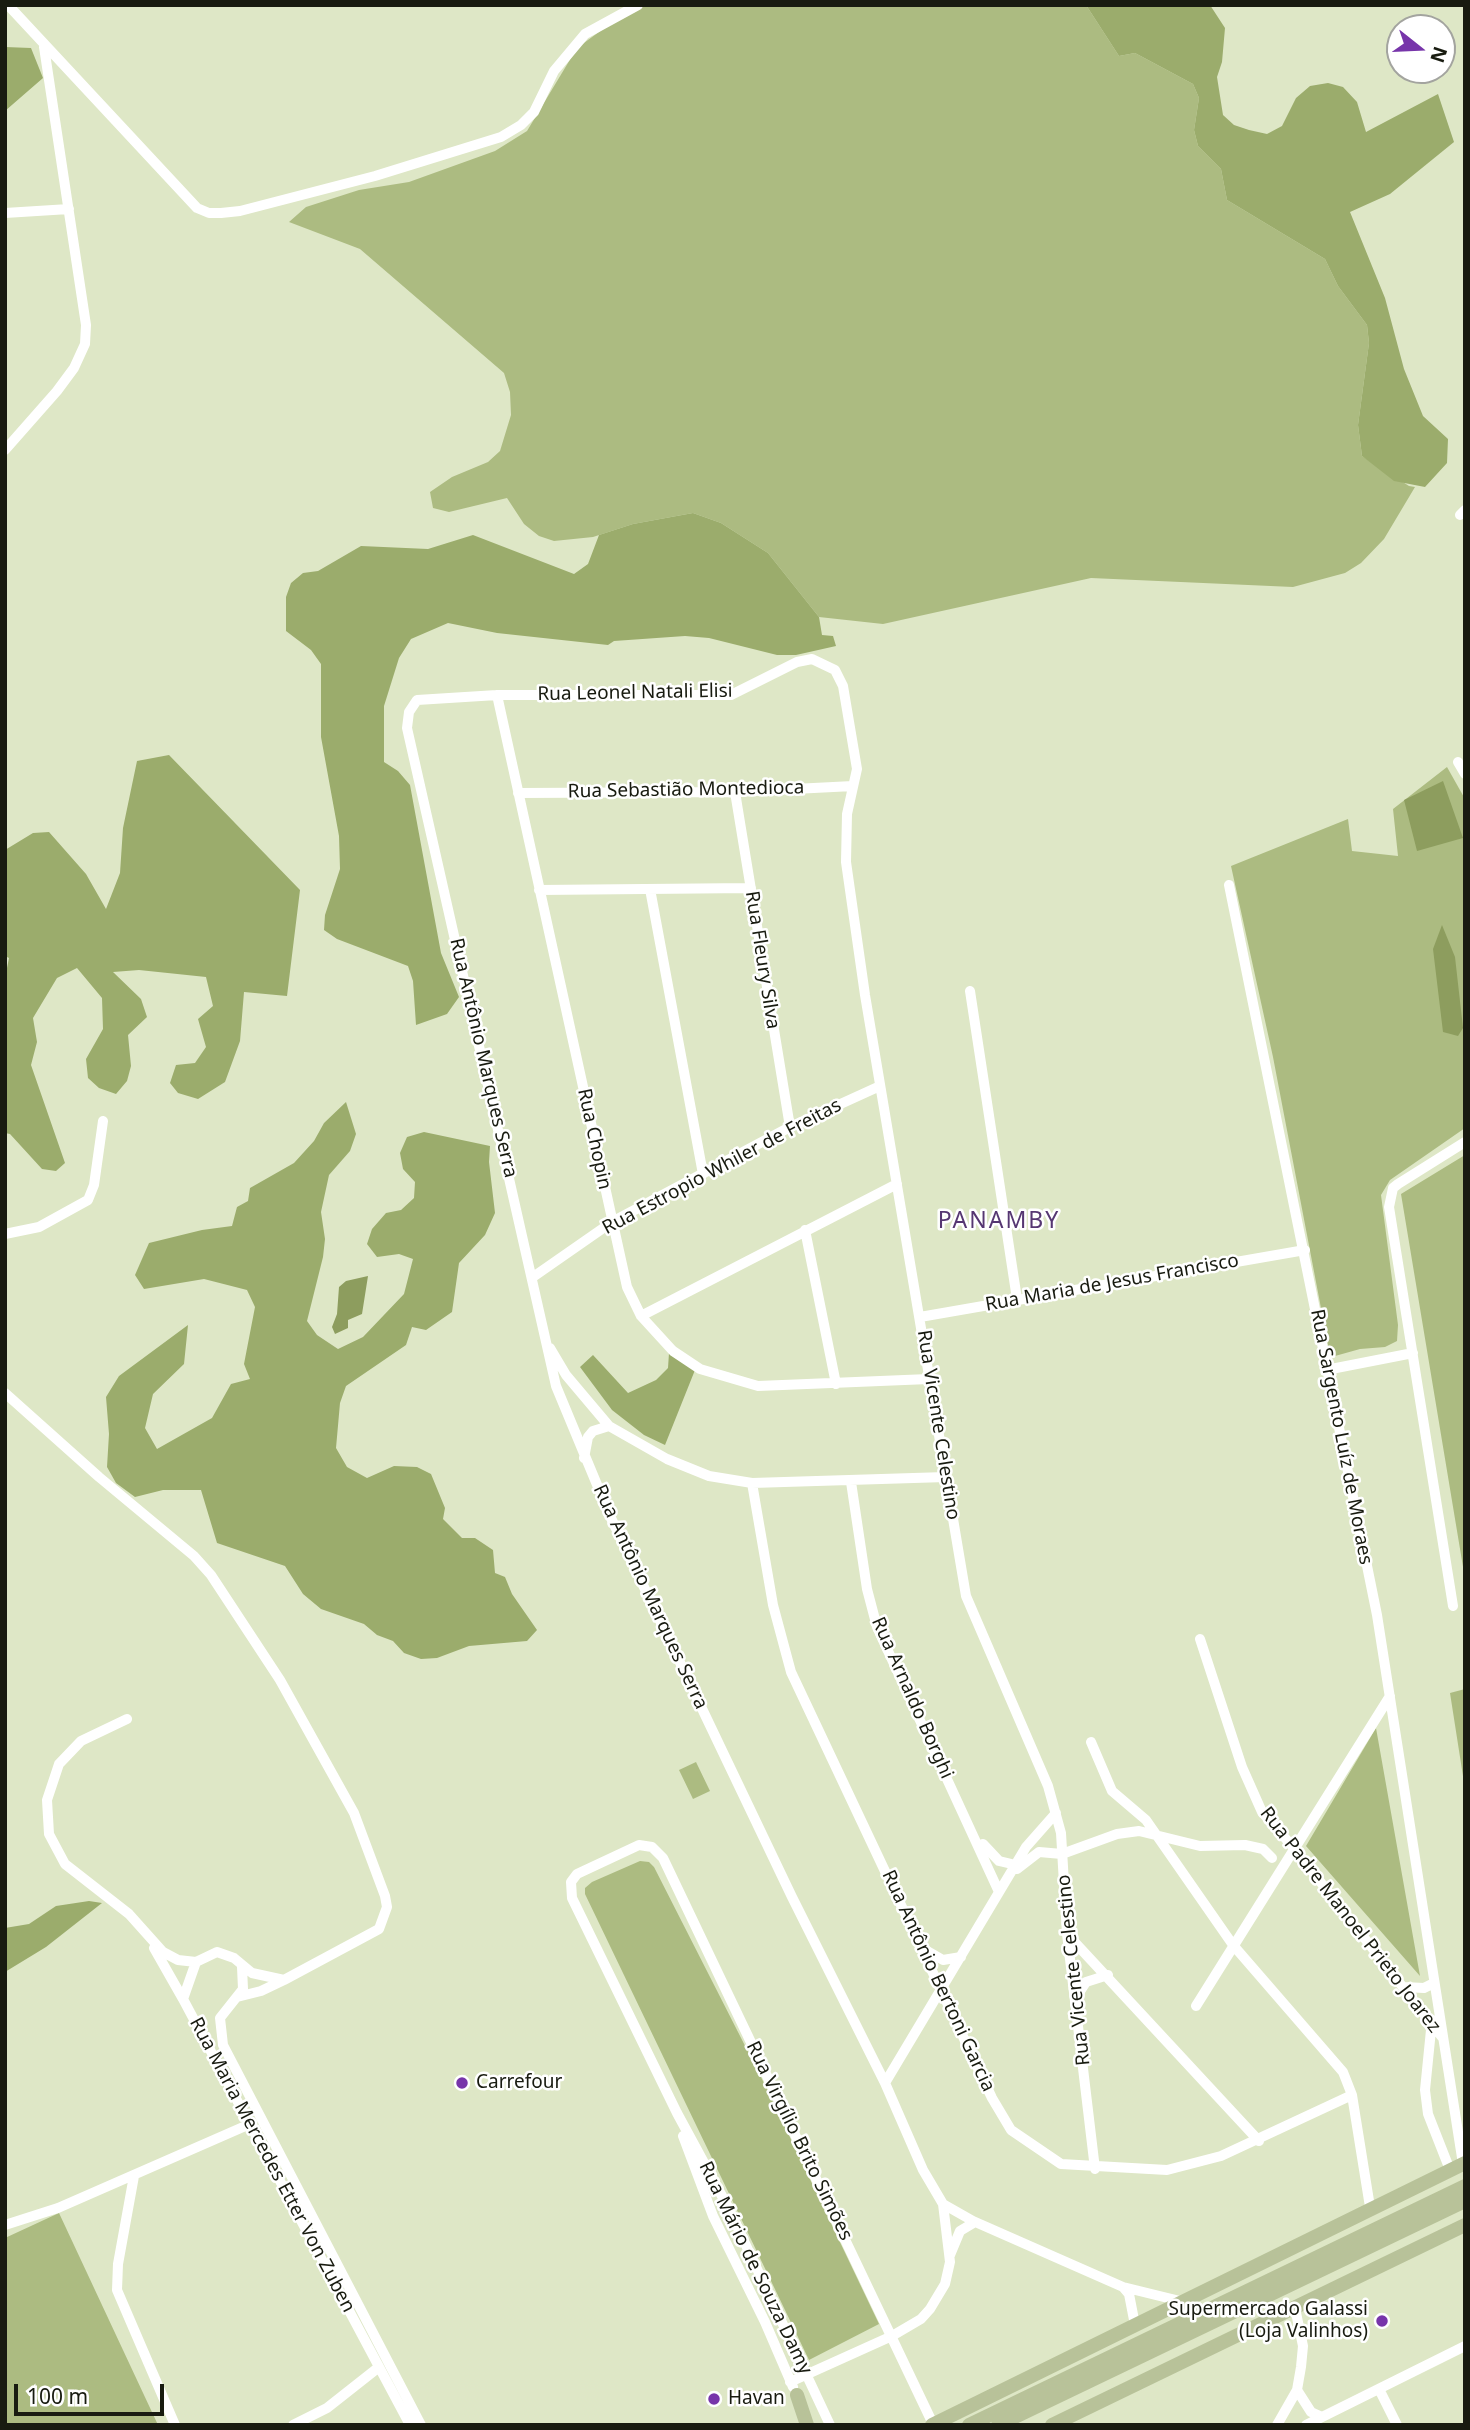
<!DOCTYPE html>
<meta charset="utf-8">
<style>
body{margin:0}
#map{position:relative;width:1470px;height:2430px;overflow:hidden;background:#dee7c6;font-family:"Noto Sans",sans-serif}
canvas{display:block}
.frame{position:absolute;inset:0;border:7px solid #181b10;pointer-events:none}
.north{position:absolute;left:1386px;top:14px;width:70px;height:70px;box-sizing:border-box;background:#fff;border:2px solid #a3a49f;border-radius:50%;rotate:108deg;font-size:19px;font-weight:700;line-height:28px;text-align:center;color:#181b10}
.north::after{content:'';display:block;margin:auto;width:24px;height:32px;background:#7735aa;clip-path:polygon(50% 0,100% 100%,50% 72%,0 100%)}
.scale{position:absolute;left:14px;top:2384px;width:150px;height:32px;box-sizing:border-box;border:4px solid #181b10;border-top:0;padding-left:9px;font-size:21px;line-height:24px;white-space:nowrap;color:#181b10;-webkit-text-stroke:5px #fff;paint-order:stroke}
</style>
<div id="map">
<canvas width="1470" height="2430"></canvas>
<div class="frame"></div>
<div class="north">N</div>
<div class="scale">100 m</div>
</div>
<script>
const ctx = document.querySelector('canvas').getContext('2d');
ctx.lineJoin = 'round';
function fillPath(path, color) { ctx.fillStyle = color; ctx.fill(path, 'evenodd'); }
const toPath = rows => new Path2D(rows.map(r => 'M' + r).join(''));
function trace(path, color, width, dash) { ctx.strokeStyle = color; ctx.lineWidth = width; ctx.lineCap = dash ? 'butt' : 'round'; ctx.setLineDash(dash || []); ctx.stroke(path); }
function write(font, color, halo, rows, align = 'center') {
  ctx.font = font + ' "Noto Sans",sans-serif'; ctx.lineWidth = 5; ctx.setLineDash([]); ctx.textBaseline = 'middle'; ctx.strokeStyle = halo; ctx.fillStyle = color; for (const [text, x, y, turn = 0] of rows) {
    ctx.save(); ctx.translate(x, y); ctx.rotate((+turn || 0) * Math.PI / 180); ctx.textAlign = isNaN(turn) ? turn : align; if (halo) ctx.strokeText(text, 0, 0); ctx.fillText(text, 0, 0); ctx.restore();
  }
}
fillPath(toPath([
 [636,5,1086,5,1119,56,1135,53,1193,84,1199,98,1194,130,1198,146,1221,169,1227,200,1325,259,1338,286,1367,325,1369,343,1358,425,1362,456,1409,486,1415,487,1384,539,1361,563,1345,573,1293,587,1091,578,883,624,819,617,768,553,721,523,693,513,633,524,593,537,554,541,539,536,524,524,507,498,449,512,433,508,430,492,452,477,488,462,500,451,511,415,510,392,504,373,360,249,289,222,306,207,359,190,409,182,495,151,527,131,577,48],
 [1447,767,1465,799,1465,1128,1390,1180,1381,1195,1398,1325,1397,1341,1385,1347,1360,1349,1335,1356,1329,1350,1273,1057,1231,866,1348,819,1352,851,1398,856,1393,809],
 [1465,1155,1465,1579,1401,1194],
 [1465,1689,1465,1789,1450,1693],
 [1376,1728,1420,1976,1306,1846],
 [696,1762,710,1791,693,1799,679,1770],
 [640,1861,649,1862,654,1867,766,2087,879,2324,809,2360,585,1894,585,1888,592,1882],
 [59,2213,158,2425,5,2425,5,2238]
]), '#acbb81');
fillPath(toPath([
 [1086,5,1210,5,1225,28,1222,62,1217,77,1223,115,1234,125,1249,130,1267,134,1282,126,1296,98,1310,86,1328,83,1343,87,1357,102,1366,132,1438,94,1454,142,1390,194,1350,212,1385,298,1404,369,1423,416,1448,439,1447,463,1425,487,1394,481,1362,456,1358,425,1369,343,1367,325,1338,286,1325,259,1227,200,1221,169,1198,146,1194,130,1199,98,1193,84,1135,53,1119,56],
 [5,47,31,48,43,78,5,111],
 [693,513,721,523,768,553,819,617,822,635,833,636,836,646,796,655,777,655,709,638,685,636,614,641,608,645,497,633,448,623,411,639,399,658,384,706,384,762,398,771,410,785,441,953,459,997,447,1014,416,1025,413,981,408,966,337,939,324,930,325,915,340,869,339,836,321,737,321,664,311,650,286,631,286,597,291,583,303,573,318,571,361,546,428,549,473,535,574,574,588,564,599,535,633,524],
 [169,755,300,890,287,996,244,992,240,1041,225,1082,198,1099,178,1093,170,1083,176,1065,195,1063,206,1047,198,1019,213,1006,206,977,139,970,113,972,141,999,147,1017,128,1035,131,1066,127,1081,116,1094,99,1088,88,1078,86,1059,103,1029,102,998,77,968,57,978,33,1018,37,1042,31,1065,65,1163,56,1171,42,1169,10,1134,5,1133,5,978,9,958,5,956,5,850,33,833,49,832,86,874,106,909,120,873,123,828,137,761],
 [346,1102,356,1134,350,1151,329,1175,321,1212,325,1239,323,1257,307,1321,317,1335,338,1349,363,1337,404,1294,413,1259,399,1254,377,1257,367,1244,372,1229,386,1213,401,1210,414,1198,415,1182,403,1169,400,1153,407,1137,424,1132,490,1146,489,1162,495,1213,485,1235,459,1263,452,1312,426,1330,412,1327,406,1345,346,1386,340,1403,336,1448,347,1467,367,1478,394,1466,417,1467,431,1474,445,1508,443,1519,462,1538,475,1538,493,1550,495,1573,505,1577,512,1594,537,1630,527,1641,469,1646,437,1658,421,1659,404,1653,393,1641,377,1635,364,1624,321,1609,303,1594,285,1566,217,1543,201,1490,163,1490,135,1497,116,1483,107,1467,109,1434,106,1397,119,1376,188,1325,184,1364,153,1394,145,1428,157,1449,212,1418,231,1384,250,1379,244,1364,255,1307,247,1290,204,1279,144,1289,135,1275,149,1243,202,1230,232,1226,237,1207,248,1201,250,1188,294,1163,314,1141,324,1123],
 [669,1353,695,1370,665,1445,644,1435,612,1410,580,1367,593,1355,628,1393,656,1380,668,1368],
 [89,1901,102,1903,46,1947,5,1972,5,1928,29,1924,56,1906]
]), '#9bac6c');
fillPath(toPath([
 [1443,781,1463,838,1417,851,1404,800],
 [1442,925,1455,957,1463,1028,1458,1036,1443,1032,1433,949],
 [368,1276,362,1314,348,1320,348,1328,335,1334,332,1327,337,1314,339,1287,346,1281]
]), '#8d9d5e');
trace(toPath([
 [8,5,197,208,209,213,221,213,240,211,375,176,501,137,521,125,534,112,554,71,585,34,638,5],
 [5,213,69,209],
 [5,450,57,391,74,368,85,344,86,325,44,47],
 [1460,515,1465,510],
 [497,695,627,1287,641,1316,673,1351,700,1369,758,1386,929,1379],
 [1458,762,1465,774],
 [735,792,790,1127],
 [518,793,735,792,853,786],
 [1229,885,1377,1615,1463,2164],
 [650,889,703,1174],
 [539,890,751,888],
 [970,991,1017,1299],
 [805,1230,836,1384],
 [5,1234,39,1227,88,1200,94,1185,103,1121],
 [533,1277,612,1222,790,1127,880,1086],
 [641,1316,897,1184],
 [920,1317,1305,1250],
 [550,1348,566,1375,609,1426,667,1459,709,1476,752,1483,946,1477],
 [1326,1370,1413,1353],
 [5,1393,99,1477,194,1556,211,1575,280,1680,354,1813,385,1896,387,1907,379,1929,284,1980,261,1991,237,1997],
 [584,1458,588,1437,593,1431,609,1426],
 [851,1482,867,1589,877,1627,999,1892],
 [752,1483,773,1605,791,1672,992,2098,1011,2130,1061,2164,1167,2170,1221,2156,1352,2095],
 [1453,1606,1389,1207,1393,1188,1398,1184,1465,1142],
 [1200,1639,1242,1767,1262,1812,1293,1847,1442,2037],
 [127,1719,81,1741,59,1764,47,1800,49,1834,65,1864,129,1914,163,1952,178,1960,196,1962],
 [1091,1742,1112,1791,1146,1820,1233,1945,1343,2072,1352,2095,1370,2207],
 [983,1844,999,1861,1016,1865],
 [1017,1869,1039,1852,1062,1854,1117,1834,1139,1831,1200,1846,1245,1845,1263,1849,1272,1858],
 [1067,1934,1259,2141],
 [154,1948,183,1999],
 [922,1948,943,1960,961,1957],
 [242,1967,243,1989,220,2018,223,2045,421,2425],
 [284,1980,252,1973,234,1958,217,1952,196,1962,183,1999,410,2425],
 [1404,1987,1424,1988,1434,1983],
 [1075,1999,1086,1982,1108,1975],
 [1196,2006,1390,1696],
 [1432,2020,1425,2090,1428,2114,1450,2170],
 [885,2083,1026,1847,1056,1813],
 [683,2136,713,2216,765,2322,793,2387],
 [134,2176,118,2264,117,2290,175,2425],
 [943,2204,973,2221,1123,2287,1180,2301],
 [5,2225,58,2208,250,2124],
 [950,2255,960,2231,975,2222],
 [1123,2287,1129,2294,1135,2325],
 [790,2382,892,2336,921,2319,930,2309,945,2284,950,2262,943,2204,923,2170,885,2083,792,1897,610,1516,556,1386,407,728,409,712,417,700,497,695,731,695,797,662,812,659,835,670,843,686,857,769,847,814,846,862,865,995,966,1596,1048,1786,1061,1833,1067,1934,1095,2169],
 [1379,2389,1397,2425],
 [1297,2390,1311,2412,1322,2417],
 [293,2425,327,2408,379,2367],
 [830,2425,729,2209,677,2113,572,1898,571,1882,577,1874,639,1845,652,1847,663,1858,933,2424],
 [1277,2425,1297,2390,1301,2367,1303,2346,1295,2308],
 [1306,2425,1465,2346]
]), '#fff', 10);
trace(toPath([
 [797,2395,807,2425],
 [932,2425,1465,2163],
 [969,2425,1465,2186],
 [998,2425,1465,2201],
 [1052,2425,1465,2225]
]), '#b8c299', 14);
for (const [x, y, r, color] of [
 [462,2083,7,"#7735aa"],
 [1382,2321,7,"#7735aa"],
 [714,2399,7,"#7735aa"]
]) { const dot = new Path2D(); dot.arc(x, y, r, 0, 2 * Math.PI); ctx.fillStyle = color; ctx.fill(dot); trace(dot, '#fff', 2.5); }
write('19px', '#181b10', '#fff', [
 ["Rua Leonel Natali Elisi",635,693,-1],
 ["Rua Sebastião Montedioca",686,790,-1],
 ["Rua Fleury Silva",762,960,81],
 ["Rua Antônio Marques Serra",483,1058,77],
 ["Rua Chopin",594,1139,78],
 ["Rua Estropio Whiler de Freitas",722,1167,-28],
 ["Rua Maria de Jesus Francisco",1112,1283,-10],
 ["Rua Vicente Celestino",938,1425,81],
 ["Rua Sargento Luíz de Moraes",1341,1437,79],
 ["Rua Antônio Marques Serra",650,1597,65],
 ["Rua Arnaldo Borghi",912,1698,66],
 ["Rua Padre Manoel Prieto Joarez",1350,1920,52],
 ["Rua Vicente Celestino",1074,1970,-96],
 ["Rua Antônio Bertoni Garcia",938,1981,65],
 ["Rua Virgílio Brito Simões",799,2141,64],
 ["Rua Maria Mercedes Etter Von Zuben",272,2165,62],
 ["Rua Mário de Souza Damy",755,2268,64]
]);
write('19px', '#181b10', '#fff', [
 ["Carrefour",476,2083],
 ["Supermercado Galassi",1368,2310,"right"],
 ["(Loja Valinhos)",1368,2332,"right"],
 ["Havan",728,2399]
], 'left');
ctx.letterSpacing = '2px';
write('23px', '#563772', '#fff', [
 ["PANAMBY",999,1221]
]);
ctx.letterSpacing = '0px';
</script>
